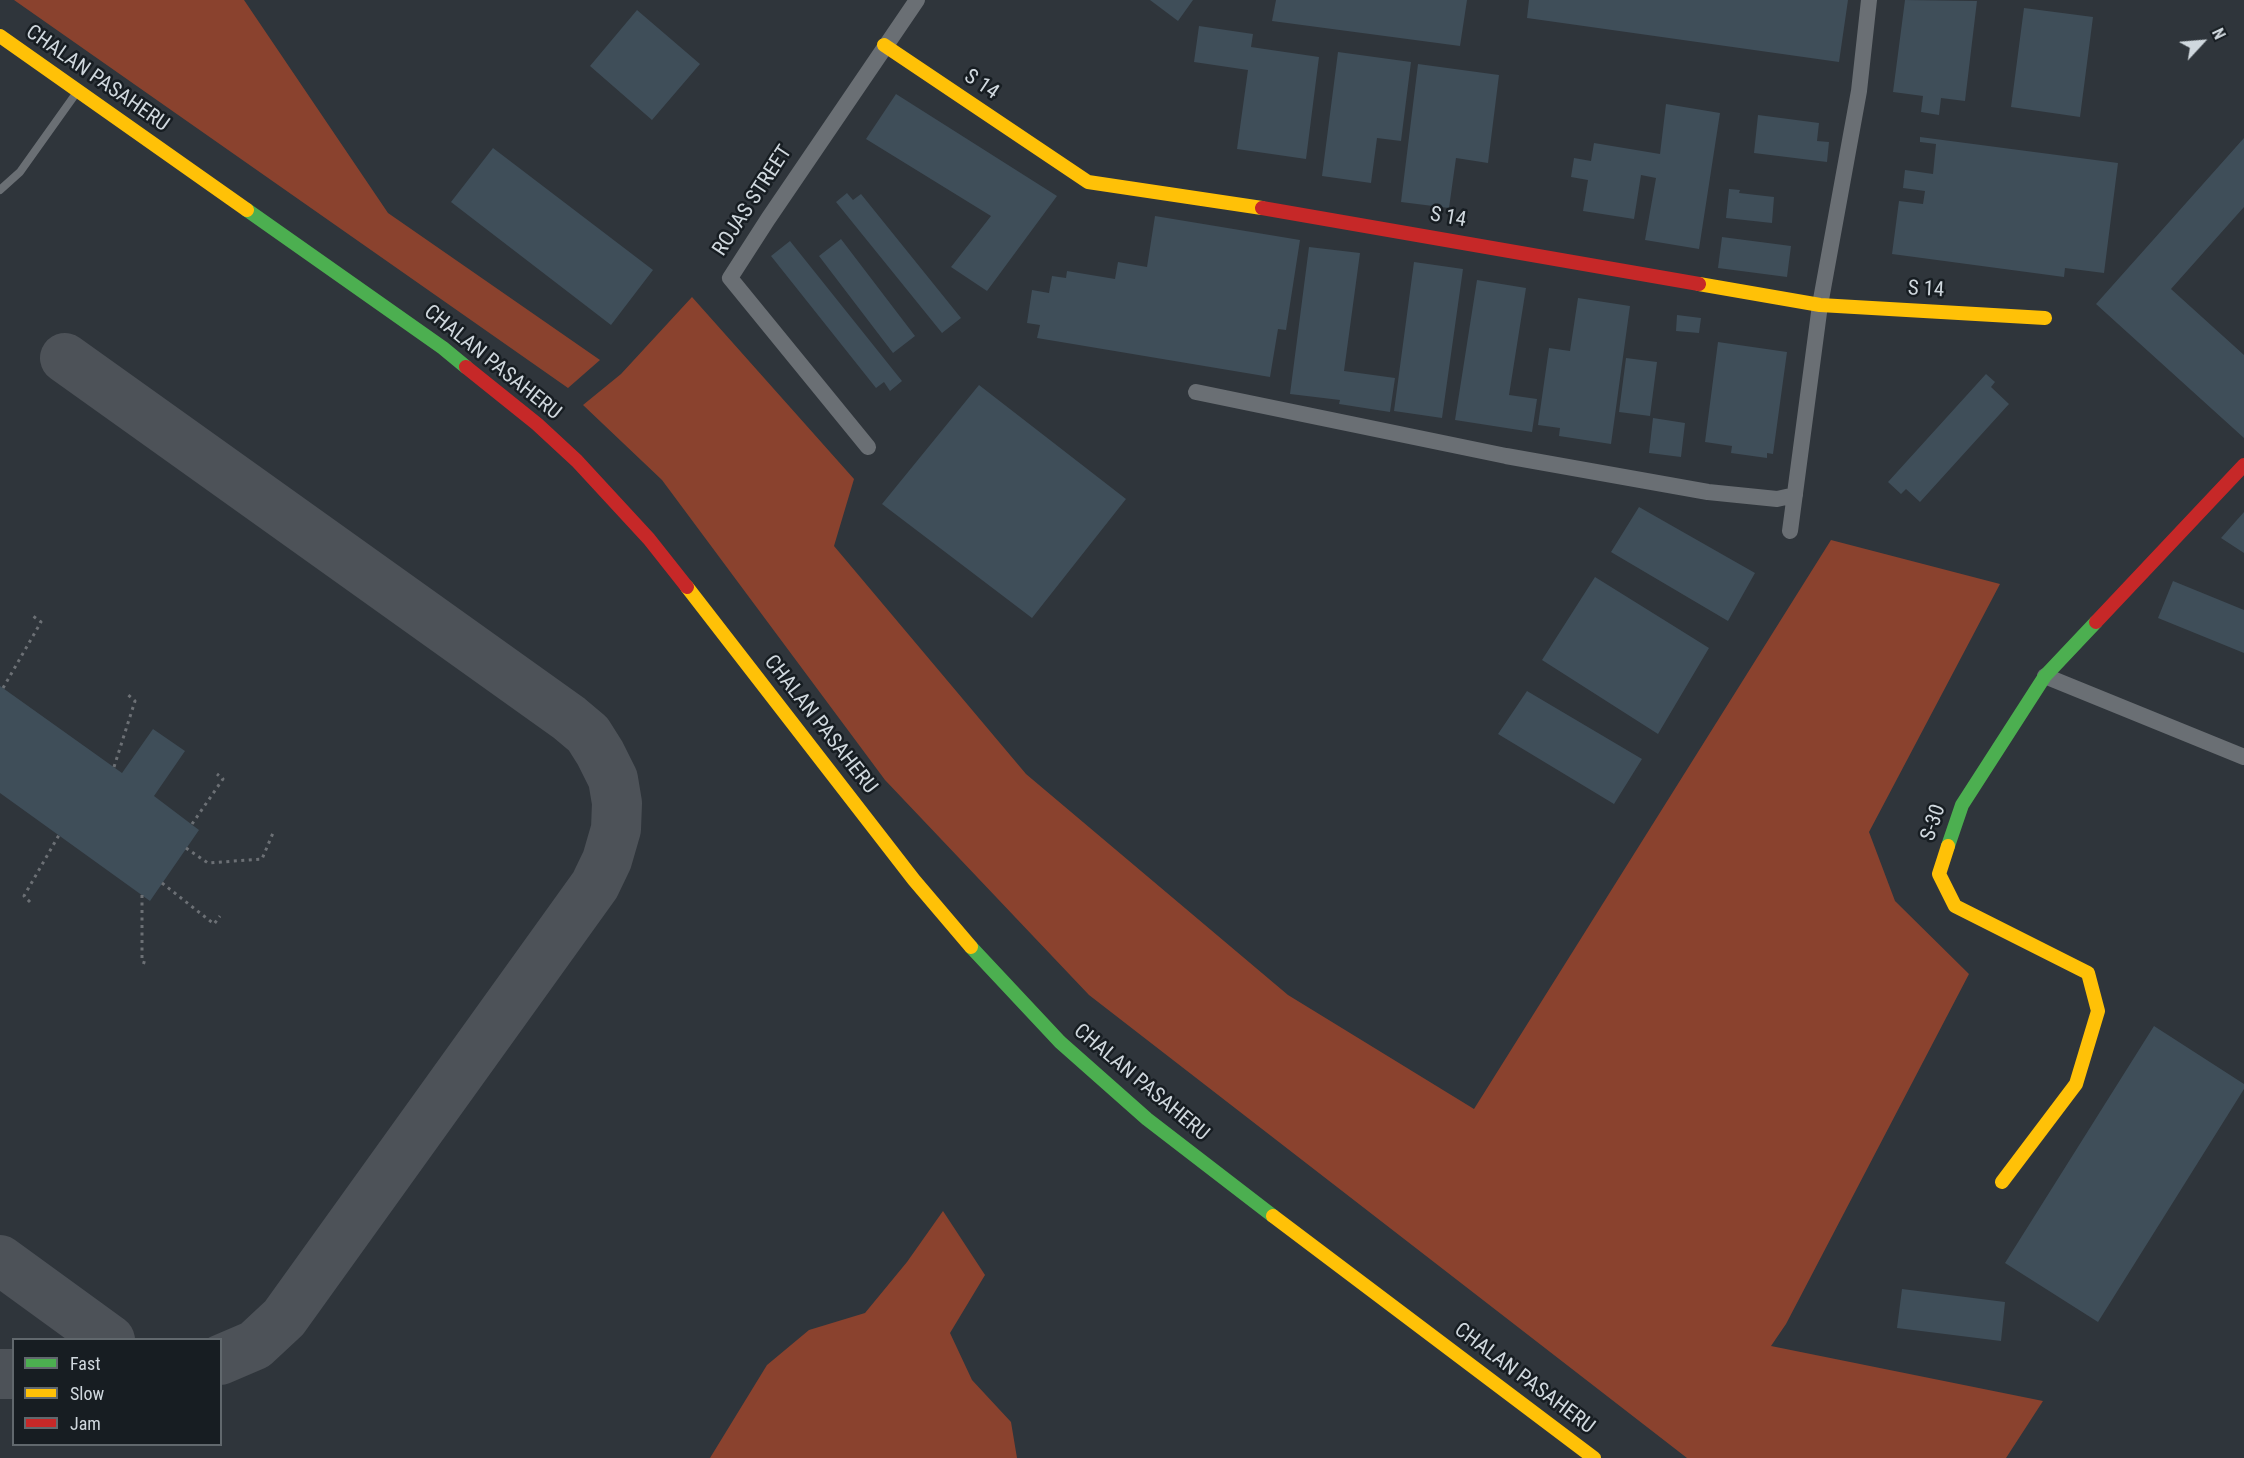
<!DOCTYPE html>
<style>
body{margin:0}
#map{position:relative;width:2244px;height:1458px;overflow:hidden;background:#2f353b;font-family:"Roboto Condensed",sans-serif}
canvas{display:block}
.legend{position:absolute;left:12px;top:1338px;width:210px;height:108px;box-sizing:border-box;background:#171d22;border:2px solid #61686d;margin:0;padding:8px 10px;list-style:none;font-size:18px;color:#d0d8de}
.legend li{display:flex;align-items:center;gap:12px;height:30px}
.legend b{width:30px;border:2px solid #61686d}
.north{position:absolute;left:2172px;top:12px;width:60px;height:60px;-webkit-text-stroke:4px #171d22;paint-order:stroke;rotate:64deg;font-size:16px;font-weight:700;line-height:24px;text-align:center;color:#d0d8de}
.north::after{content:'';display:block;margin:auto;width:21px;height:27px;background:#d0d8de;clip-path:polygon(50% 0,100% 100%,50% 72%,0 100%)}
</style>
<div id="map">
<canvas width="2244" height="1458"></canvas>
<ul class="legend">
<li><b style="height:8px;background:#4caf50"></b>Fast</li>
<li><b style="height:8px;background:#ffc107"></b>Slow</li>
<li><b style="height:8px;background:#c62828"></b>Jam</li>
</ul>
<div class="north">N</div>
</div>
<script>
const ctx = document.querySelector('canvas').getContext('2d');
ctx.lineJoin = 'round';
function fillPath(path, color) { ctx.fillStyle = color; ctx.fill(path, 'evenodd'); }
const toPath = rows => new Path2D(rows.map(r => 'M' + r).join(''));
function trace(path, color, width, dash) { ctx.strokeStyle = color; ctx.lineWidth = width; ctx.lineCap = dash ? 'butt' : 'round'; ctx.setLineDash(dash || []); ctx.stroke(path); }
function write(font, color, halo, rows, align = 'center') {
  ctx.font = font + ' "Roboto Condensed",sans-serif'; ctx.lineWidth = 5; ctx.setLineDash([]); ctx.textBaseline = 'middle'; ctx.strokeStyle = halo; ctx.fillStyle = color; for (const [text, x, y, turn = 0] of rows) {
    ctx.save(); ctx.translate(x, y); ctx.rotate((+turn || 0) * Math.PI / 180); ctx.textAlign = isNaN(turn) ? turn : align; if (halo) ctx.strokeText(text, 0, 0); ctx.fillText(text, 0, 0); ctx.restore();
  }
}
fillPath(toPath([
 [14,0,244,0,388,213,600,360,568,388],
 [692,297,854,479,834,546,1026,774,1288,995,1474,1109,1831,540,2000,584,1869,832,1895,901,1969,974,1786,1324,1771,1346,2043,1401,2006,1458,1687,1458,1089,995,885,780,662,480,583,405,621,374],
 [943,1211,985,1275,950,1333,972,1380,1011,1422,1017,1458,710,1458,767,1365,809,1330,865,1313,907,1262]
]), '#8a422e');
trace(toPath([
 [65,358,569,718,588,734,600,753,613,779,617,803,616,829,607,860,595,885,284,1318,255,1345,220,1360],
 [0,1260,110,1340],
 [0,1374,14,1374]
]), '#4d5258', 50);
fillPath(toPath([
 [1150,0,1193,0,1178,21],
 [1276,0,1467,0,1460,46,1272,21],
 [1529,0,1848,0,1839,62,1527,18],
 [1905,0,1977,1,1965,101,1941,98,1939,115,1921,112,1923,96,1893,92],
 [2024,8,2093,17,2080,117,2011,107],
 [637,10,700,64,652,120,590,66],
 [1199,26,1253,34,1251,47,1319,57,1306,159,1237,149,1248,70,1194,62],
 [1338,52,1411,62,1401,141,1377,138,1371,183,1322,176],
 [1418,64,1499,75,1488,163,1456,158,1449,208,1401,202],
 [896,94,1057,196,987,291,951,267,991,216,866,139],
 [1666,104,1720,113,1699,249,1645,240,1656,178,1641,175,1634,219,1583,211,1588,180,1571,177,1574,158,1591,161,1594,143,1660,154],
 [1758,115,1819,123,1817,141,1829,142,1827,162,1754,153],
 [1920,137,2118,163,2104,273,2065,268,2064,277,1892,254,1899,201,1923,204,1925,191,1903,188,1905,170,1933,174,1936,144,1920,142],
 [2244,138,2244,207,2171,289,2244,355,2244,438,2096,304],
 [493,148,653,270,611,325,451,202],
 [1729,189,1740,190,1739,193,1774,197,1772,223,1726,218],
 [847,193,853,200,861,194,961,318,942,333,836,202],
 [1155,216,1300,240,1286,330,1278,329,1270,377,1037,338,1040,325,1027,323,1032,290,1049,293,1052,276,1066,278,1067,271,1115,279,1118,262,1147,267],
 [1722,237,1791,246,1787,277,1718,268],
 [841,239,915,336,893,353,819,256],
 [790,241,902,381,890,391,884,382,876,388,771,256],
 [1309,247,1360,253,1344,371,1395,378,1390,412,1339,404,1340,400,1290,394],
 [1414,262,1463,269,1442,418,1394,411],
 [1477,280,1526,288,1509,395,1537,399,1532,432,1455,420],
 [1578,298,1630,306,1611,444,1559,436,1560,428,1538,425,1549,348,1570,351],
 [1677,315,1701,318,1699,333,1676,331],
 [1718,342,1787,352,1773,454,1767,453,1767,458,1731,453,1732,446,1705,442],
 [1626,358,1657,362,1650,416,1619,412],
 [1986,374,1995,382,1991,387,2009,404,1920,502,1906,489,1901,494,1888,482],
 [979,385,1126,499,1032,618,882,504],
 [1653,418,1685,423,1681,457,1649,453],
 [1639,507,1755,573,1728,621,1611,552],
 [2244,512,2244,553,2221,538],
 [1595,577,1709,648,1658,734,1542,660],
 [2173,581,2244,610,2244,653,2158,618],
 [0,686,122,773,153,729,185,751,154,796,199,830,150,901,0,793],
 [1527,691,1642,759,1614,804,1498,734],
 [2154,1026,2244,1084,2244,1089,2098,1322,2005,1263],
 [1902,1289,2005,1302,2001,1341,1897,1328]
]), '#3f4e59');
trace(toPath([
 [3,688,41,622,33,616],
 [114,767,135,701,127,694],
 [192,824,223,779,217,774],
 [186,848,208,863,262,859,273,833],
 [162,883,214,924,220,916],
 [142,895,142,962,149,964],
 [30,902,24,896,59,835]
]), '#6c7075', 3, [3, 4.5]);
trace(toPath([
 [0,190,20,172,77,92]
]), '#6a6f74', 8);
trace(toPath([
 [1196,392,1506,456,1708,492,1777,499,1795,495],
 [868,447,730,278,768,219,917,0],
 [1790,531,1820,305,1859,91,1869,0],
 [2045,676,2244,757]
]), '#6a6f74', 16);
trace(toPath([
 [247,210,443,348,466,367],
 [1948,846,1962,805,2045,676,2096,622],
 [971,947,1060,1042,1147,1119,1273,1216]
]), '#4caf50', 14);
trace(toPath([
 [0,36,247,210],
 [884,45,1088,182,1262,208],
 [1699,284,1820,305,2045,318],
 [687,587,914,880,971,947],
 [1948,846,1939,874,1955,906,2088,973,2098,1011,2076,1084,2002,1182],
 [1273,1216,1594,1458]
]), '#ffc107', 14);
trace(toPath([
 [1262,208,1699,284],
 [466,367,537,424,577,461,649,539,687,587],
 [2096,622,2244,465]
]), '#c62828', 14);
write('21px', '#d0d8de', '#171d22', [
 ["CHALAN PASAHERU",97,79,35],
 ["S 14",981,85,34],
 ["ROJAS STREET",753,201,-57],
 ["S 14",1448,218,10],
 ["S 14",1926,290,3],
 ["CHALAN PASAHERU",492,363,39],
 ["CHALAN PASAHERU",820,725,52],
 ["S-30",1934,823,-71],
 ["CHALAN PASAHERU",1141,1083,40],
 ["CHALAN PASAHERU",1524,1379,37]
]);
</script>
